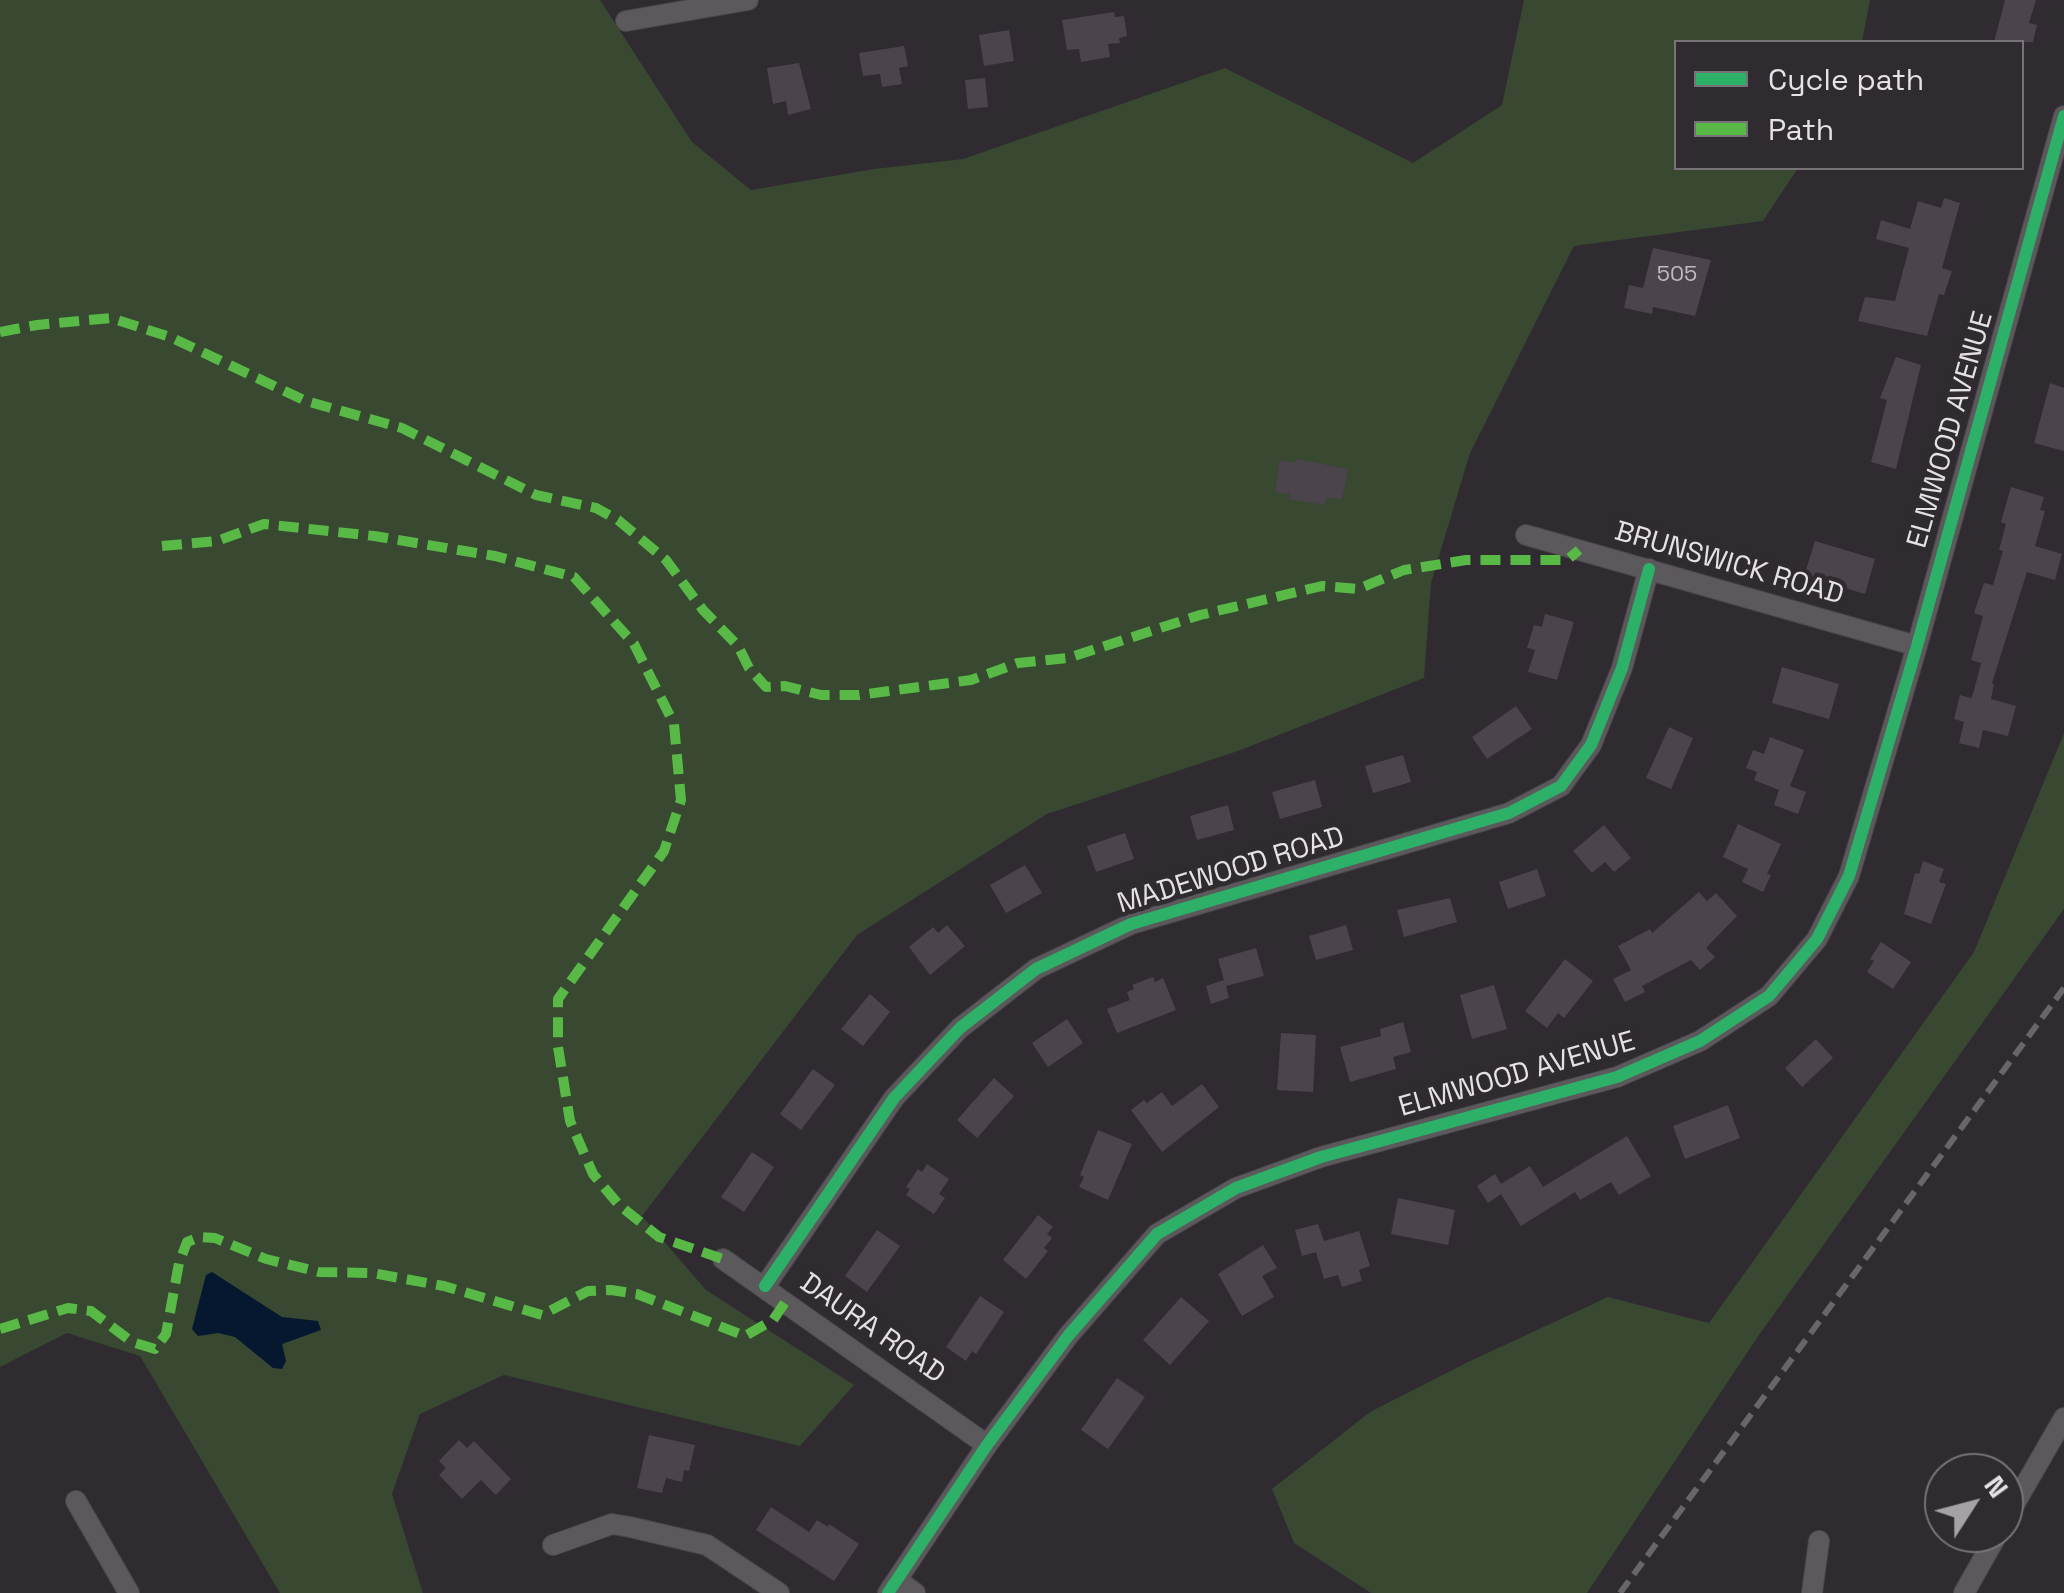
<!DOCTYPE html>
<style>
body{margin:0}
#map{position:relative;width:2064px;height:1593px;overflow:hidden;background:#2f2b30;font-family:"Space Grotesk",sans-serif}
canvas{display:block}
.legend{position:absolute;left:1674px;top:40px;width:350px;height:130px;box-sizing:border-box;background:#302a31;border:2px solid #787379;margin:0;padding:12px 18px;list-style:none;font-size:30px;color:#e5e1e5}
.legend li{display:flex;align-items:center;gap:20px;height:50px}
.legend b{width:50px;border:2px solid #787379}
.north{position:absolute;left:1924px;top:1453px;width:100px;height:100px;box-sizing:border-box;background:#302a31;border:2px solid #787379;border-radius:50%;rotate:54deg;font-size:28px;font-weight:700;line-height:40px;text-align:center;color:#e5e1e5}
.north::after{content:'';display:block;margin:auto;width:35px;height:45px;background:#a5a1a6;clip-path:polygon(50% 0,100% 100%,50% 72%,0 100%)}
</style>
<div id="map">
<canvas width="2064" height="1593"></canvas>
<ul class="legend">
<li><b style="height:12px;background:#2db169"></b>Cycle path</li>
<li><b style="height:12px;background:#58b947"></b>Path</li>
</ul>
<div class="north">N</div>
</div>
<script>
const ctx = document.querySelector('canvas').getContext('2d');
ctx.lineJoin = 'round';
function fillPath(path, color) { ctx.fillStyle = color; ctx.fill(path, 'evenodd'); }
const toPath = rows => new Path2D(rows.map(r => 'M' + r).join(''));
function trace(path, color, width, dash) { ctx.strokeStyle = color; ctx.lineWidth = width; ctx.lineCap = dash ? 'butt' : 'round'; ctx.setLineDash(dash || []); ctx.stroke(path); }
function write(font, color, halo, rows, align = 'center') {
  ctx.font = font + ' "Space Grotesk",sans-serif'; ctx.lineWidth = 9; ctx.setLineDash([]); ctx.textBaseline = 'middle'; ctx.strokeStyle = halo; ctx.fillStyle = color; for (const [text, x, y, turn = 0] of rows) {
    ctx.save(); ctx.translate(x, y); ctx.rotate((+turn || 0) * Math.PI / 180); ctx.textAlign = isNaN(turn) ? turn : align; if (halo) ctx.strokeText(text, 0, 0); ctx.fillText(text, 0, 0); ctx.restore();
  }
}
fillPath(toPath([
 [0,0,600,0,692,142,751,190,874,169,963,159,1225,68,1413,163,1502,105,1524,0,1870,0,1862,42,1676,42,1676,168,1798,168,1763,221,1574,246,1470,453,1431,583,1424,678,1238,751,1047,814,857,935,642,1216,706,1290,854,1385,800,1446,504,1375,420,1414,392,1494,423,1593,280,1593,140,1356,67,1333,0,1367],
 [2064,733,2064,909,1759,1335,1587,1593,1371,1593,1294,1543,1272,1489,1370,1412,1468,1362,1608,1297,1709,1323,1974,952]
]), '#384831');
fillPath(toPath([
 [212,1272,282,1317,318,1321,321,1330,282,1344,286,1361,282,1369,273,1368,235,1337,218,1333,198,1336,192,1329,206,1275]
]), '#061730');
fillPath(toPath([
 [2005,0,2036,0,2029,23,2037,25,2033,42,1994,42],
 [1114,12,1115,17,1124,16,1127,36,1119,38,1120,43,1108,44,1110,57,1081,62,1079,49,1067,50,1062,20],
 [1009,30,1014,61,984,66,979,35],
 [904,46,908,66,899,68,902,84,882,87,880,74,863,76,859,53],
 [799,63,811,109,788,115,786,101,773,104,767,68],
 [985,78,988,107,968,109,965,80],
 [1944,198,1960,203,1942,268,1952,271,1944,295,1939,294,1927,336,1858,321,1865,297,1895,301,1909,248,1876,239,1881,220,1910,229,1918,201,1941,208],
 [1653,248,1711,260,1695,316,1653,307,1652,314,1624,308,1629,285,1643,288],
 [1896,357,1921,365,1896,469,1871,462,1887,400,1880,398],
 [2050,383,2064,388,2064,451,2034,443],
 [1296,459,1348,469,1342,500,1326,497,1325,505,1289,499,1290,494,1275,492,1280,460,1296,463],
 [2011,487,2044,497,2040,510,2045,511,2035,546,2062,554,2055,580,2027,572,1992,683,1994,684,1991,699,2016,706,2008,736,1983,730,1979,748,1959,743,1964,722,1954,719,1960,695,1971,698,1973,694,1981,663,1971,660,1983,616,1974,613,1984,583,1993,585,2003,551,1999,550,2006,524,2001,522],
 [1815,541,1875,559,1865,594,1804,576],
 [1545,614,1574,622,1557,680,1528,672,1535,650,1527,648,1534,625,1542,627],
 [1782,667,1839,684,1829,719,1772,703],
 [1516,706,1532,729,1487,759,1472,737],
 [1669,727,1693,738,1671,789,1646,778],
 [1770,737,1804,750,1790,786,1806,792,1798,814,1774,805,1779,790,1754,780,1757,772,1746,768,1753,750,1764,754],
 [1403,755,1411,782,1373,793,1365,766],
 [1315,780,1322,807,1280,819,1272,792],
 [1228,805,1234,830,1197,840,1190,816],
 [1738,824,1781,844,1767,874,1771,875,1763,892,1742,882,1748,869,1723,857],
 [1604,825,1631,858,1614,872,1605,862,1592,873,1573,851],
 [1125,833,1134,859,1096,872,1087,846],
 [1923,861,1944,869,1939,882,1946,884,1931,924,1904,914,1915,873,1919,874],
 [1025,865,1042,893,1006,913,990,885],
 [1537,869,1546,896,1508,909,1499,882],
 [1699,892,1707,901,1716,893,1737,916,1706,948,1715,957,1700,970,1691,960,1642,986,1645,992,1625,1002,1613,979,1631,970,1618,946,1650,929,1652,933],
 [1450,898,1457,922,1404,937,1397,910],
 [947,925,965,946,930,975,909,947,933,927,938,933],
 [1346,925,1353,950,1316,960,1309,936],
 [1881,942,1911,962,1893,989,1867,972,1874,961,1870,959],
 [1256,948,1264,976,1226,986,1229,998,1211,1004,1206,986,1224,980,1218,959],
 [1565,959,1593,981,1564,1018,1558,1013,1547,1028,1525,1011],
 [1153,977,1155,982,1163,978,1176,1010,1117,1033,1107,1009,1130,1000,1127,992,1134,989,1132,985],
 [1494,985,1507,1029,1472,1039,1460,995],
 [870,994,890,1012,863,1046,841,1029],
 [1067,1019,1083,1043,1048,1067,1032,1043],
 [1403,1022,1411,1052,1393,1057,1396,1069,1350,1082,1340,1047,1381,1036,1380,1029],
 [1281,1033,1316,1035,1313,1092,1277,1090],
 [1816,1039,1833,1058,1802,1087,1785,1068],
 [813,1069,835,1085,801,1130,780,1114],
 [994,1078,1014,1096,977,1138,957,1120],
 [1202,1084,1219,1107,1162,1152,1131,1110,1144,1100,1147,1103,1162,1092,1172,1106],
 [1728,1105,1740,1138,1685,1159,1673,1126],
 [1098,1130,1132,1144,1108,1200,1079,1187,1084,1177,1080,1175],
 [1627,1136,1651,1176,1619,1195,1611,1182,1580,1200,1575,1192,1521,1226,1501,1194,1488,1203,1477,1186,1495,1174,1501,1184,1530,1166,1543,1187],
 [752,1152,774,1167,744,1212,721,1197],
 [927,1164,949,1179,939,1194,945,1198,934,1214,906,1195,910,1189,906,1187,918,1169,922,1172],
 [1398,1198,1455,1210,1448,1245,1391,1234],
 [1038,1215,1053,1227,1047,1234,1052,1238,1044,1248,1048,1251,1026,1279,1003,1260],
 [1318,1224,1324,1241,1359,1231,1370,1266,1359,1270,1362,1281,1342,1287,1338,1275,1324,1279,1316,1252,1302,1256,1295,1230],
 [877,1230,900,1246,867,1292,845,1276],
 [1263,1245,1277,1268,1262,1276,1274,1297,1242,1316,1218,1274],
 [980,1296,1004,1312,976,1354,972,1351,966,1361,946,1347],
 [1181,1297,1209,1321,1170,1365,1143,1340],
 [1117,1378,1145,1397,1108,1449,1081,1430],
 [649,1435,695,1445,689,1471,684,1470,682,1482,666,1478,662,1493,637,1488],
 [459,1440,467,1448,474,1441,511,1479,496,1495,481,1480,462,1499,439,1475,446,1468,439,1461],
 [771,1507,809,1532,817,1520,828,1527,829,1524,859,1544,834,1581,756,1530]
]), '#4b444c');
const minor = toPath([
 [626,21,748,0],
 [1526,535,1917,646],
 [723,1259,987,1445],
 [765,1286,894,1098,960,1028,1036,969,1131,924,1509,813,1561,786,1591,745,1622,668,1649,569],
 [76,1501,129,1593],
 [2004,1522,2064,1418],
 [553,1545,612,1524,630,1527,707,1545,779,1593],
 [897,1580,915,1593],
 [888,1593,987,1445,1068,1336,1157,1234,1236,1188,1321,1157,1617,1077,1700,1041,1769,996,1817,939,1849,876,1917,646,2064,116],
 [1812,1593,1819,1541],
 [1964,1593,1998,1533]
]);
trace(minor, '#494649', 22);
trace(minor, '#5b595c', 20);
trace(toPath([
 [1620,1593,2064,988]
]), '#696669', 6, [15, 8]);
trace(toPath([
 [0,332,37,325,111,318,170,337,306,401,402,428,536,495,596,508,618,520,666,560,703,610,738,646,749,668,766,687,785,686,821,695,859,695,971,680,1018,663,1068,658,1200,615,1322,586,1358,589,1404,570,1466,560,1567,560,1579,550],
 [162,546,217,541,264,524,374,536,495,556,574,577,634,644,674,724,681,800,664,851,558,999,558,1047,570,1121,593,1174,619,1205,659,1237,723,1259],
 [0,1329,68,1308,91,1311,132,1342,155,1349,166,1334,179,1263,187,1242,200,1237,215,1238,266,1259,319,1272,372,1273,444,1286,542,1315,588,1291,611,1290,637,1294,745,1336,773,1320,786,1301]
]), '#58b947', 10, [20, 10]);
trace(toPath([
 [765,1286,894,1098,960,1028,1036,969,1131,924,1509,813,1561,786,1591,745,1622,668,1649,569],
 [888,1593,987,1445,1068,1336,1157,1234,1236,1188,1321,1157,1617,1077,1700,1041,1769,996,1817,939,1849,876,1917,646,2064,116]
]), '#2db169', 12);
write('22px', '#bebabf', null, [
 ["505",1677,275]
]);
write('28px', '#e5e1e5', '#302a31', [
 ["ELMWOOD AVENUE",1951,430,-74],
 ["BRUNSWICK ROAD",1729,564,16],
 ["MADEWOOD ROAD",1231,871,-17],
 ["ELMWOOD AVENUE",1517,1075,-16],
 ["DAURA ROAD",872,1329,35]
]);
</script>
